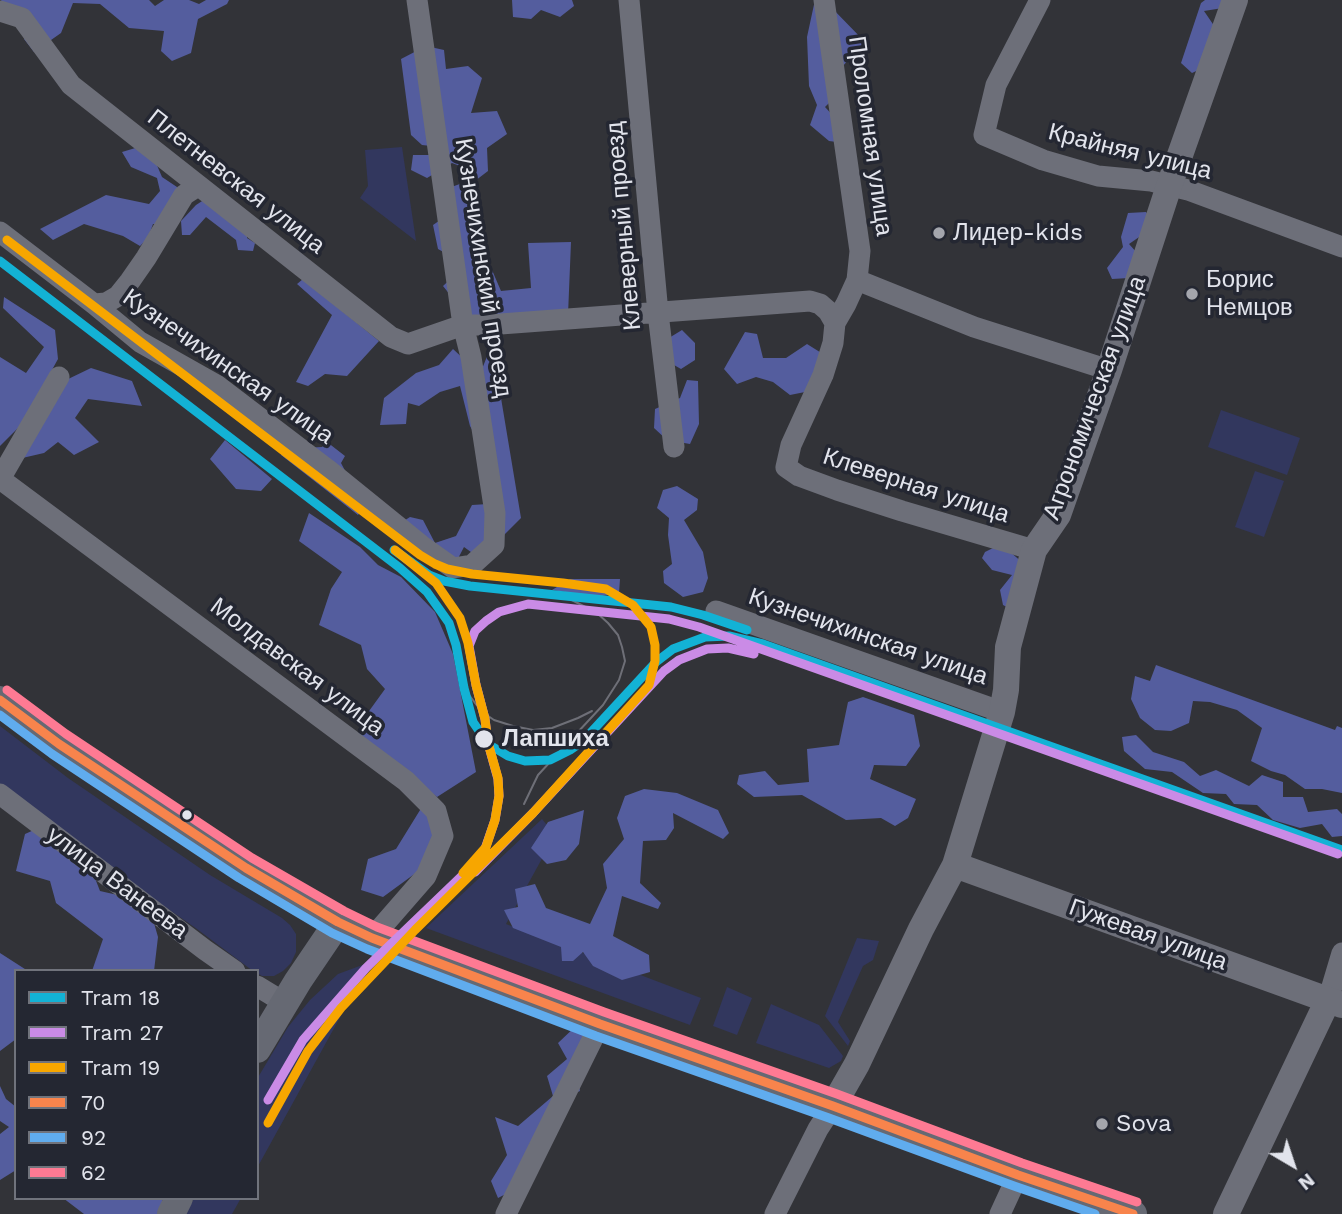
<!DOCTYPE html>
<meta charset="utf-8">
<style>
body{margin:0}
#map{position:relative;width:1342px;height:1214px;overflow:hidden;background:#323338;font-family:"Work Sans",sans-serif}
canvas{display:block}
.legend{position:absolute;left:14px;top:969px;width:245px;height:231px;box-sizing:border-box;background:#242732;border:2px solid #70737c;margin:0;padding:9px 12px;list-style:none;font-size:21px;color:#e2e4ec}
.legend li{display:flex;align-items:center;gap:14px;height:35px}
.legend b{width:35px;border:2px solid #70737c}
.north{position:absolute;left:1258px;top:1130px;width:70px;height:70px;-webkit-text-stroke:5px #242732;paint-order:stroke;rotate:141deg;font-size:19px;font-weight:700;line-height:28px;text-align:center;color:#e2e4ec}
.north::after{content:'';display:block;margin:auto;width:24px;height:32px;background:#e2e4ec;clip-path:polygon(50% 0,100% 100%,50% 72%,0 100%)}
</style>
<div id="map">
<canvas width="1342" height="1214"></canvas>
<ul class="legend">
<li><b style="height:9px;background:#13b2d5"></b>Tram 18</li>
<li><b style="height:9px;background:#ca8be6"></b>Tram 27</li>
<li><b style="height:9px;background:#f7a600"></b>Tram 19</li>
<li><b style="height:9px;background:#f8844c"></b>70</li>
<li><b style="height:9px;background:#60acee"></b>92</li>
<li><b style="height:9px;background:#fe7a93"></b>62</li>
</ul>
<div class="north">N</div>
</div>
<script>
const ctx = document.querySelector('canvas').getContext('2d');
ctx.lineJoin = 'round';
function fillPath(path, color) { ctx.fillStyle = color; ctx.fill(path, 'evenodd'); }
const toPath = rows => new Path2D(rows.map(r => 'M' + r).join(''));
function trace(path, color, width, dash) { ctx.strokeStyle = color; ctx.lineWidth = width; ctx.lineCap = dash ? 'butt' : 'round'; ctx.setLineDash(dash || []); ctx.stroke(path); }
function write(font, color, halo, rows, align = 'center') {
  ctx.font = font + ' "Work Sans",sans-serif'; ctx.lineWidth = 7; ctx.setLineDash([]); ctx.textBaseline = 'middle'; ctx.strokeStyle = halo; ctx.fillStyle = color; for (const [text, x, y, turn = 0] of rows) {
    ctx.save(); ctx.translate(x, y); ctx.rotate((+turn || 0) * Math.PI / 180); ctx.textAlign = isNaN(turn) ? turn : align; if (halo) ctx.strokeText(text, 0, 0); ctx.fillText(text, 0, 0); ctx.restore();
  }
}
fillPath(toPath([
 [402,147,416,241,360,198,368,186,365,150],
 [1221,410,1300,438,1287,475,1208,447],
 [1255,471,1284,481,1264,537,1235,527],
 [0,726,68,778,210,875,282,918,290,925,296,934,296,952,291,963,283,971,274,976,262,976,257,973,257,971,253,971,197,929,96,859,0,786],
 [542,819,555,835,506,924,701,998,690,1025,426,928],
 [857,938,879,941,873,960,863,966,838,1022,850,1041,848,1046,825,1016],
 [365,964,354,992,257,1168,257,1079,288,1027,310,1000,338,974],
 [727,987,752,998,737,1035,713,1026],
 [771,1004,819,1025,843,1056,841,1061,829,1068,756,1043],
 [194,1198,241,1198,232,1214,186,1214]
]), '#32375e');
fillPath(toPath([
 [1,0,149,0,155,6,164,0,189,0,199,4,206,0,229,0,227,4,198,19,191,53,172,61,161,51,164,31,129,28,100,4,73,3,61,33,34,52,24,39,31,15,6,11],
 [512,0,572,0,574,6,560,17,541,10,531,19,513,17],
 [815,0,829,5,865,42,841,68,844,88,825,107,851,135,852,144,829,141,810,125,817,105,809,86,807,37],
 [1205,0,1231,0,1229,7,1204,11,1219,33,1207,66,1192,73,1181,63,1201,3],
 [426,46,444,50,446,69,468,66,482,78,471,113,497,111,507,134,487,148,488,171,467,187,481,207,474,228,501,291,531,288,528,243,571,242,568,315,478,321,455,301,443,286,459,271,456,259,438,249,433,225,449,214,446,189,468,181,460,166,452,163,427,178,411,170,413,155,443,155,440,147,422,145,411,135,401,59],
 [142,146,153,156,162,177,177,187,185,213,168,224,153,224,148,238,140,246,123,236,84,224,53,240,40,229,106,195,149,204,160,191,157,178,131,167,122,152],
 [213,194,247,216,247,238,255,243,253,251,238,250,236,240,206,217,190,235,182,235,181,221,196,205],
 [1146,212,1151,220,1145,233,1129,244,1138,254,1129,278,1112,279,1107,268,1123,247,1121,237,1128,213],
 [303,279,379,341,347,376,325,374,308,386,296,382,332,315,297,284],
 [4,297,55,330,58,359,22,424,0,446,0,357,26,373,44,347,3,308],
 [682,330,695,343,695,360,681,369,667,361,664,341],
 [745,332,757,334,763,358,786,358,807,344,823,354,820,389,790,395,773,382,756,377,737,384,724,369],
 [492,344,521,518,504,535,479,442,470,426,460,386,440,392,419,406,408,403,406,424,380,425,384,398,416,373,439,365,453,349,467,362,482,369],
 [91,368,132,381,142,406,88,399,75,418,99,442,74,455,58,442,44,453,18,459,64,381],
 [687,380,698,381,699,424,690,444,667,440,654,428,655,409,680,398],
 [225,440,272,479,261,491,236,489,210,459],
 [327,442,345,456,341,463,364,507,358,515,281,455,287,449,322,447],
 [677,486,698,499,697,510,684,520,703,552,708,578,703,592,683,597,664,583,663,571,672,564,668,535,669,518,657,508,663,490],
 [488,504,482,560,464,547,452,570,399,524,410,517,423,520,435,543,456,536,472,505],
 [309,513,360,547,378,565,401,577,435,612,453,654,476,772,437,797,358,735,364,718,385,689,367,669,361,645,319,625,331,589,342,572,299,541],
 [1001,544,1031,570,1009,608,1003,605,1000,590,1012,575,992,570,982,558,985,552],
 [570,579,620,579,619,593,597,597,552,590],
 [1156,665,1335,730,1337,726,1342,728,1342,793,1322,789,1305,789,1285,775,1271,771,1251,761,1262,728,1237,710,1210,702,1193,701,1189,723,1171,731,1155,730,1140,718,1131,699,1135,676,1150,681],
 [863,697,914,715,920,746,906,766,874,765,870,779,916,799,908,818,895,826,881,818,846,820,802,795,754,797,737,784,739,775,765,771,778,785,809,782,807,749,839,745,848,702],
 [1136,735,1153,752,1184,762,1200,776,1216,770,1249,786,1262,775,1283,782,1283,797,1303,797,1308,812,1337,809,1342,814,1342,836,1332,837,1322,824,1300,828,1273,820,1257,805,1234,804,1226,794,1203,793,1172,772,1145,769,1124,751,1122,737],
 [644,789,677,793,718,810,729,833,723,839,673,813,674,828,666,840,643,841,640,883,661,903,658,909,622,896,613,936,649,955,650,972,622,980,593,966,583,952,573,961,562,961,561,947,513,928,504,910,518,907,515,889,535,884,546,908,590,924,607,888,603,864,624,839,617,818,625,796],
 [425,802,437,833,424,867,383,897,361,890,368,859,396,849],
 [584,810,579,844,566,860,547,864,531,848,548,822],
 [45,825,86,855,100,891,122,896,152,916,158,937,154,971,92,971,103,939,56,903,50,881,16,871,25,834],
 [0,953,28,971,16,971,16,1039,0,1051],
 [577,1025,590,1034,574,1061,580,1091,553,1102,546,1136,529,1144,533,1180,498,1198,491,1181,507,1155,495,1117,518,1126,553,1096,547,1076,567,1059,558,1043],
 [0,1086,6,1099,16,1107,16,1170,0,1180,0,1134,9,1127,0,1121],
 [63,1198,162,1198,163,1209,160,1214,84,1214]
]), '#545d9e');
trace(toPath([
 [629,0,658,313,674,447],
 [824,0,860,251,857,280,846,304,835,323,833,343,823,375,791,445,786,467,799,476,837,490,902,511,1034,550],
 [1040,0,996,85,984,135,1043,160,1098,176,1151,181,1188,190,1342,247],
 [0,11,22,18,71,85,391,337,408,344,463,325,487,325,810,301,820,304,828,311,835,323],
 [0,232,94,304,140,342,218,386,327,469,422,546,453,568,472,565,494,545,495,513,471,357,463,325,417,0],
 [857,280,974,327,1109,370],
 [94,304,106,303,118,296,130,281,146,258,184,195,198,186],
 [0,479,406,781,436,811,443,836,426,876,372,938],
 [0,479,59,377],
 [716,611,1002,712],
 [0,794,205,950,235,971],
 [257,986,285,1003],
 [1328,1000,1342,953],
 [506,1214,600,1024],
 [775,1214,818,1129,833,1106],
 [1000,1214,1018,1175]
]), '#6d6f79', 21);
trace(toPath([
 [955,865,1342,1005],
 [833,1106,857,1064,921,929,955,865,1002,712,1006,690,1008,647,1034,550,1058,515,1109,370,1169,186,1235,0],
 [1226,1214,1328,1000]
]), '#6d6f79', 26);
trace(toPath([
 [0,700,59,744,170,819,246,868,338,922,372,938,600,1024,833,1106,1018,1175,1133,1214],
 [257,1049,298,981,338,922],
 [171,1214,179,1198]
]), '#666973', 28);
trace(toPath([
 [464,688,481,711,494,720,513,726,533,730,552,728,578,718,592,711],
 [524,804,538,775,603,705,619,680,625,661,622,647,618,635,608,623,597,613,562,595]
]), '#6e6f77', 2);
trace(toPath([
 [0,700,59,744,246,868,338,922,372,938,600,1024,833,1106,1018,1175,1133,1214]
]), '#f8844c', 9);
trace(toPath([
 [0,715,52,754,239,878,332,933,367,949,596,1036,829,1118,1014,1186,1095,1214]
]), '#60acee', 9);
trace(toPath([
 [7,690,66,734,252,858,344,911,377,927,604,1012,837,1094,1022,1163,1137,1202]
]), '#fe7a93', 9);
trace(toPath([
 [0,261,400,568,427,592,449,623,456,645,464,688,473,722,488,744,508,756,525,761,550,760,570,750,583,741,656,662,673,649,705,637,729,636,763,644,1342,850],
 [394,550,429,575,444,581,470,586,671,607,703,615,747,630]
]), '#13b2d5', 9);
trace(toPath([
 [475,872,533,813,664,671,679,660,707,649,728,648,754,654],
 [268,1100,303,1040,366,968,467,871,485,849,495,820,499,796,498,779,488,743,485,719,476,685,469,646,475,631,486,621,499,612,528,604,669,619,699,627,1338,854]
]), '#ca8be6', 9);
trace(toPath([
 [7,240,420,555,435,564,447,569,472,574,563,583,606,589,633,605,651,627,655,645,655,661,649,685,533,813,415,930,341,1008,308,1051,268,1123],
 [395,550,436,583,460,618,468,643,476,685,485,719,488,743,498,778,499,796,495,820,486,847,463,873]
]), '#f7a600', 9);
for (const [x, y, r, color] of [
 [939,233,7,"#a4a6ad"],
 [1192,294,7,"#a4a6ad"],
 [484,739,10,"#e2e4ec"],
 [187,815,6,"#e2e4ec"],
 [1102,1124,7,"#a4a6ad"]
]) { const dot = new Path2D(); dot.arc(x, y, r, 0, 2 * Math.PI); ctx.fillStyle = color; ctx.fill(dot); trace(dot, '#242732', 2.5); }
write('24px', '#e2e4ec', '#242732', [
 ["Проломная улица",870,136,82],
 ["Крайняя улица",1130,152,14],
 ["Плетневская улица",236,182,38],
 ["Клеверный проезд",624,226,-95],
 ["Кузнечихинский проезд",483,268,81],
 ["Кузнечихинская улица",228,367,35],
 ["Агрономическая улица",1095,398,-70],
 ["Клеверная улица",916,486,18],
 ["Кузнечихинская улица",868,637,19],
 ["Молдавская улица",297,667,37],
 ["улица Ванеева",117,883,37],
 ["Гужевая улица",1148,935,20]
]);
write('24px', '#e2e4ec', '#242732', [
 ["Лидер-kids",953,233],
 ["Борис",1206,280],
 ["Немцов",1206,308],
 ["Sova",1116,1124]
], 'left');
write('bold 24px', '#e2e4ec', '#242732', [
 ["Лапшиха",502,739]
], 'left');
</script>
